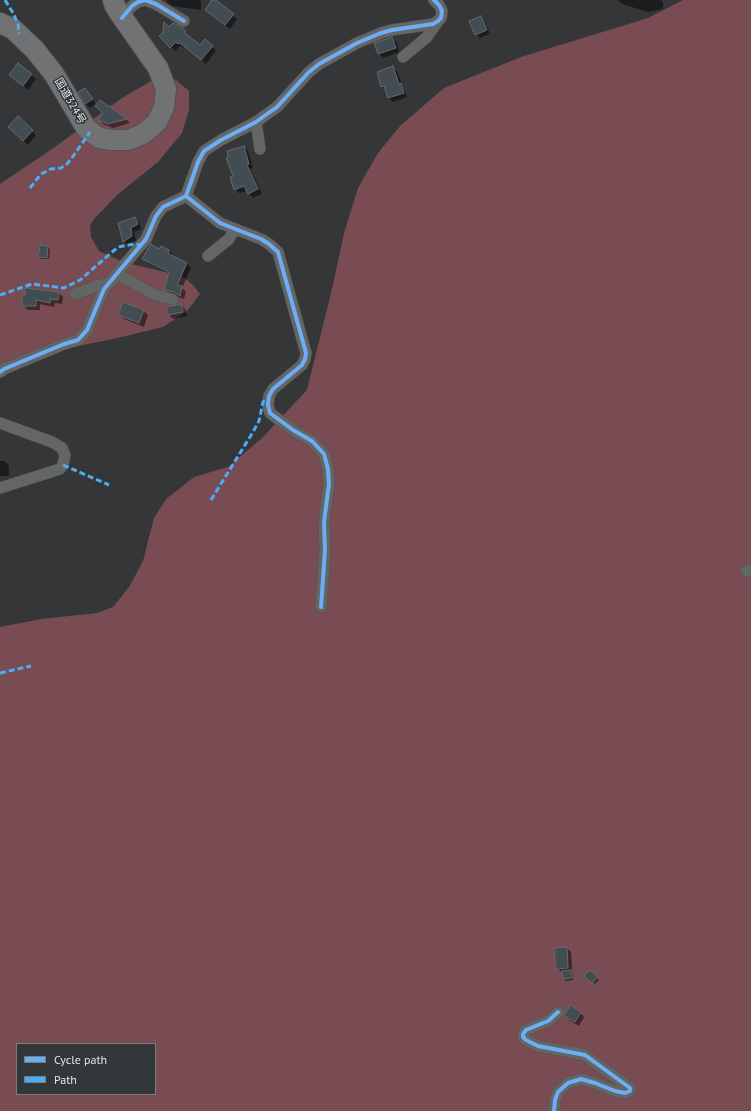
<!DOCTYPE html>
<meta charset="utf-8">
<style>
body{margin:0}
#map{position:relative;width:751px;height:1111px;overflow:hidden;background:#343638;font-family:"PT Sans",sans-serif}
canvas{display:block}
.legend{position:absolute;left:16px;top:1043px;width:140px;height:52px;box-sizing:border-box;background:#32373a;border:1px solid #787d7f;margin:0;padding:5px 7px;list-style:none;font-size:12px;color:#e2e5e7}
.legend li{display:flex;align-items:center;gap:8px;height:20px}
.legend b{width:20px;border:1px solid #787d7f}
</style>
<div id="map">
<canvas width="751" height="1111"></canvas>
<ul class="legend">
<li><b style="height:5px;background:#6dadf4"></b>Cycle path</li>
<li><b style="height:5px;background:#49aef6"></b>Path</li>
</ul>
</div>
<script>
const ctx = document.querySelector('canvas').getContext('2d');
ctx.lineJoin = 'round';
function fillPath(path, color) { ctx.fillStyle = color; ctx.fill(path, 'evenodd'); }
const toPath = rows => new Path2D(rows.map(r => 'M' + r).join(''));
function trace(path, color, width, dash) { ctx.strokeStyle = color; ctx.lineWidth = width; ctx.lineCap = dash ? 'butt' : 'round'; ctx.setLineDash(dash || []); ctx.stroke(path); }
function write(font, color, halo, rows, align = 'center') {
  ctx.font = font + ' "PT Sans","Noto Sans JP",sans-serif'; ctx.lineWidth = 3; ctx.setLineDash([]); ctx.textBaseline = 'middle'; ctx.strokeStyle = halo; ctx.fillStyle = color; for (const [text, x, y, turn = 0] of rows) {
    ctx.save(); ctx.translate(x, y); ctx.rotate((+turn || 0) * Math.PI / 180); ctx.textAlign = isNaN(turn) ? turn : align; if (halo) ctx.strokeText(text, 0, 0); ctx.fillText(text, 0, 0); ctx.restore();
  }
}
fillPath(toPath([
 [683,0,751,0,751,1111,0,1111,0,627,41,619,97,613,113,607,129,587,143,561,154,518,166,499,194,477,228,467,262,438,307,390,332,289,344,233,358,188,378,153,400,126,444,88,521,57,648,18],
 [17,1044,155,1044,155,1094,17,1094],
 [163,74,176,80,189,91,189,110,182,133,158,162,117,195,95,218,90,225,91,237,99,251,123,262,182,276,193,285,200,294,188,310,163,327,113,339,13,359,0,366,0,184,52,149,122,98]
]), '#784c52');
fillPath(toPath([
 [167,0,201,0,201,10,172,6,167,2],
 [214,0,237,19,230,29,206,10],
 [618,0,660,0,663,2,663,9,648,12,622,4],
 [481,17,485,22,490,34,480,38,476,34],
 [169,28,181,28,200,47,212,46,216,51,206,64,185,46,183,48,181,45,175,51,160,37],
 [392,38,397,43,399,52,383,58,379,54],
 [18,65,36,79,28,90,10,75],
 [392,67,397,71,407,97,393,102,388,97,387,91,382,87,378,72],
 [85,89,96,104,90,108,86,104,80,93],
 [109,107,127,120,130,123,113,128,103,124,100,120],
 [18,118,36,135,28,145,9,127],
 [244,147,248,151,253,168,250,169,262,194,253,198,247,191,239,193,235,189,230,157],
 [134,218,139,222,141,229,134,232,136,240,128,245,124,241],
 [41,246,48,247,50,249,49,259,41,259,39,257],
 [161,247,169,251,173,255,172,257,187,264,191,268,182,288,186,292,184,299,170,294,165,290,169,273,148,263,144,258,160,250],
 [58,292,63,297,62,304,55,303,54,307,40,304,40,310,28,310,23,305,23,296],
 [124,303,144,311,148,315,144,327,124,319,119,315],
 [181,305,185,309,187,316,173,319,169,315],
 [0,461,5,461,9,466,9,476,0,476],
 [567,948,571,952,573,980,566,981,564,979,563,972,561,972,557,968],
 [590,971,599,980,595,984,586,976],
 [580,1013,584,1017,579,1026,569,1020,565,1016]
]), '#0007');
const building = toPath([
 [212,0,216,0,234,14,225,25,205,10,212,0],
 [481,16,487,30,475,35,469,21,481,16],
 [164,22,169,27,173,23,182,27,186,32,185,33,200,45,205,39,213,46,201,60,180,43,178,44,176,42,170,48,159,36,163,33,164,22],
 [392,37,396,48,378,54,374,43,392,37],
 [18,63,32,74,23,86,9,75,18,63],
 [393,66,399,84,401,83,404,93,388,98,384,86,381,87,377,72,393,66],
 [85,88,93,99,85,104,78,92,85,88],
 [100,100,108,106,109,106,127,119,108,124,98,120,103,113,95,106,100,100],
 [18,116,33,130,23,141,8,127,18,116],
 [244,146,249,164,247,165,258,189,248,194,244,186,234,190,230,177,233,176,226,158,228,157,227,151,244,146],
 [135,217,138,224,131,228,132,236,123,242,118,223,135,217],
 [151,244,159,249,161,246,169,250,168,253,171,255,187,263,177,285,182,286,180,296,174,292,164,290,169,272,142,259,151,244],
 [40,245,48,246,47,258,38,257,40,245],
 [25,288,59,292,58,300,50,299,50,303,36,300,36,306,22,306,22,295,25,295,25,288],
 [123,302,144,310,139,323,118,315,123,302],
 [181,304,183,312,168,315,166,307,181,304],
 [567,947,568,968,556,969,554,948,567,947],
 [571,970,572,978,563,979,562,971,571,970],
 [590,970,598,977,592,983,584,976,590,970],
 [570,1005,581,1012,575,1022,564,1016,570,1005]
]);
fillPath(building, '#424d53');
trace(building, '#67696b', 1);
const street = toPath([
 [122,18,132,6,138,2,145,0,156,4,184,21],
 [403,57,427,37,438,21],
 [256,122,260,149],
 [186,196,220,223,261,239,269,244,278,252,306,353,305,359,302,365,273,389,269,396,268,405,270,413,293,430,312,441,324,454,328,469,329,484,324,522,325,550,321,607],
 [208,256,229,239,235,229],
 [117,274,155,295,172,299],
 [75,294,102,284,106,286],
 [0,372,4,369,64,344,78,340,87,330,104,289,146,239,156,216,163,207,186,196,198,162,204,151,221,140,256,122,267,114,277,107,309,72,319,64,357,43,381,33,392,30,433,24,438,21,441,18,442,11,439,5,434,0],
 [0,423,52,442,62,448,65,455,63,465,60,469,0,488],
 [746,571,751,570],
 [554,1111,555,1100,558,1092,568,1083,581,1079,595,1083,615,1091,625,1093,630,1091,630,1088,585,1055,538,1046,526,1040,523,1037,523,1034,526,1030,548,1021,558,1012]
]);
const highway = toPath([
 [0,23,13,29,35,50,54,74,86,128,99,138,112,140,128,140,143,134,157,122,164,107,166,89,158,68,120,14,115,6,113,0]
]);
trace(street, '#515253', 12);
trace(highway, '#515253', 22);
trace(street, '#646565', 11);
trace(highway, '#707274', 20);
trace(toPath([
 [5,0,13,13,18,24,19,34],
 [30,188,41,174,51,169,61,168,67,164,74,155,90,132],
 [0,295,32,284,64,288,80,280,118,247,134,244,141,245],
 [63,465,109,485],
 [211,500,253,432,259,421,263,402,266,399],
 [0,673,31,666]
]), '#49aef6', 3, [6, 3]);
trace(toPath([
 [122,18,132,6,138,2,145,0,156,4,184,21],
 [186,196,220,223,261,239,269,244,278,252,306,353,305,359,302,365,273,389,269,396,268,405,270,413,293,430,312,441,324,454,328,469,329,484,324,522,325,550,321,607],
 [0,372,4,369,64,344,78,340,87,330,104,289,146,239,156,216,163,207,186,196,198,162,204,151,221,140,256,122,267,114,277,107,309,72,319,64,357,43,381,33,392,30,433,24,438,21,441,18,442,11,439,5,434,0],
 [554,1111,555,1100,558,1092,568,1083,581,1079,595,1083,615,1091,625,1093,630,1091,630,1088,585,1055,538,1046,526,1040,523,1037,523,1034,526,1030,548,1021,558,1012]
]), '#6dadf4', 4);
write('11px', '#e2e5e7', '#32373a', [
 ["国道324号",70,101,60]
]);
</script>
